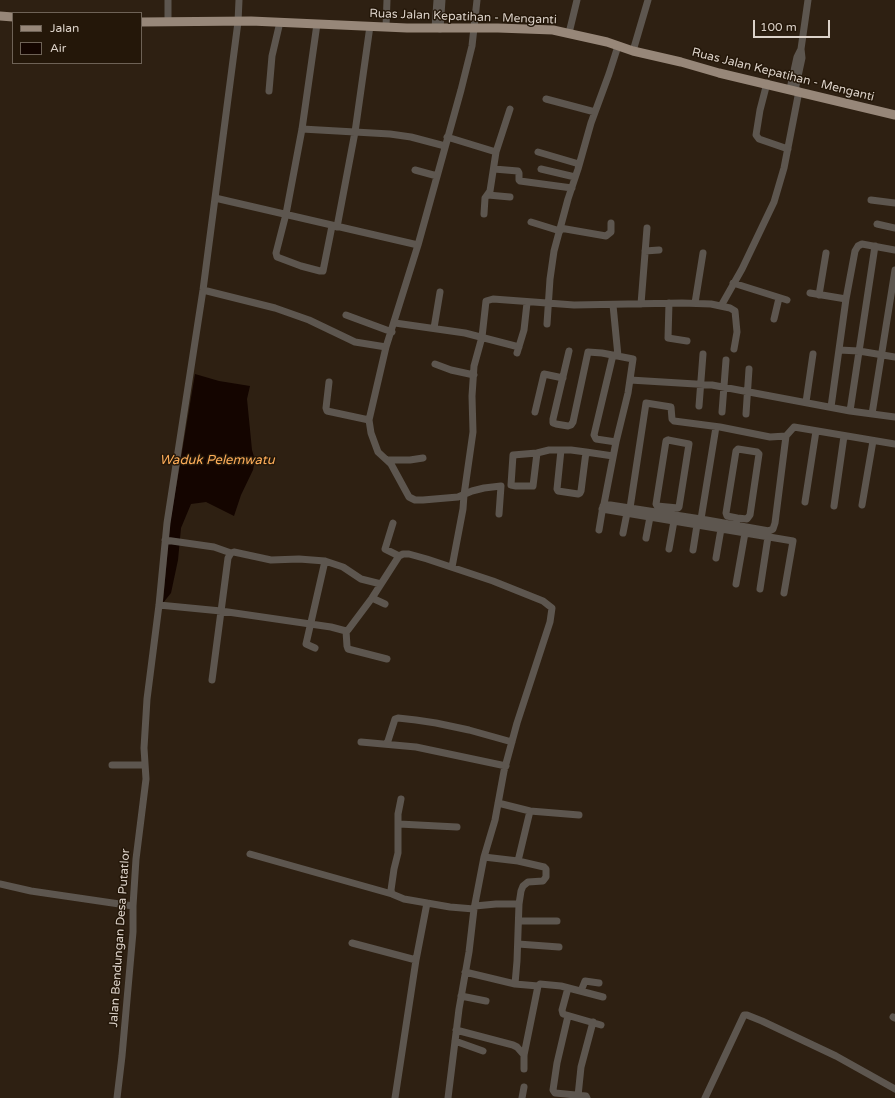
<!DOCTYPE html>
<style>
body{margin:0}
#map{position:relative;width:895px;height:1098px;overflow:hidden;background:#2e2012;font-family:"Varela Round",sans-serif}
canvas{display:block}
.legend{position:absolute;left:12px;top:12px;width:130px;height:52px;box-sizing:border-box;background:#241709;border:1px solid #6e6256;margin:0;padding:5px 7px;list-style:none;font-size:12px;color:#dcd2c9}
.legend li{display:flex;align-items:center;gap:8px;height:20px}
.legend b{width:20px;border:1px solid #6e6256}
.scale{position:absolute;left:753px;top:20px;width:77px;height:18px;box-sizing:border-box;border:2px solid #dcd2c9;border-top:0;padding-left:5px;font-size:12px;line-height:14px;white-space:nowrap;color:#dcd2c9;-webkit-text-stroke:3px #241709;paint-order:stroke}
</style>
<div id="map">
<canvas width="895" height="1098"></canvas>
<ul class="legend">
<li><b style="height:5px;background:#978779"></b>Jalan</li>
<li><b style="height:11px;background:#140500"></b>Air</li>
</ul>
<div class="scale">100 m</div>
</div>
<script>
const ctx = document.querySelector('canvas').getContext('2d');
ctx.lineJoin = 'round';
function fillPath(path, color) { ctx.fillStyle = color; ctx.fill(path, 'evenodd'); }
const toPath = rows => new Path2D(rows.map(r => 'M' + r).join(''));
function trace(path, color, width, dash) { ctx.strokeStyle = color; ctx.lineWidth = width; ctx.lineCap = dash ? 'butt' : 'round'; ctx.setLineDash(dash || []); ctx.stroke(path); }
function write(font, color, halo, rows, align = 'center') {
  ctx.font = font + ' "Varela Round",sans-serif'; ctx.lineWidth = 3; ctx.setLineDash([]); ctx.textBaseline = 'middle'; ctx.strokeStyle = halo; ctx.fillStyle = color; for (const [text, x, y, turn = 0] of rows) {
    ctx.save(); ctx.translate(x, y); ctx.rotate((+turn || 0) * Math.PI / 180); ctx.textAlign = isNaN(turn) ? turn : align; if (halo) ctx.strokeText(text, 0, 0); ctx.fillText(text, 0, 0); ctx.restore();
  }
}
fillPath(toPath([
 [195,374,219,381,250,386,247,399,252,450,255,460,253,470,241,495,234,516,206,502,191,504,181,528,178,560,171,593,163,603,170,524]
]), '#140500');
trace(toPath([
 [477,0,472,46,461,90,418,245,386,347,369,420,371,433,378,452,391,464,409,497,415,500,423,500,458,497,472,491,484,488,501,486,499,514],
 [168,22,168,0],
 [317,24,302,129,286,214,276,253,277,257,301,266,320,271,323,271,332,226],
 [386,27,387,0],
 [435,28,437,0],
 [440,29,442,0],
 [569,33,577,0],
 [633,51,648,0],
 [767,83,760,110,756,135,759,139,788,149],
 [790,89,797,57,801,49,808,0],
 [795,90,802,58,801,49],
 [269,91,272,56,280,22],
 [546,99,595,112],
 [302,129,390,134,411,137,445,146],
 [447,137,496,152],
 [538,152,579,164],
 [494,169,518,171,519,173,519,180,520,181,572,188],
 [541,169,575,177],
 [415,170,437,176],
 [488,195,510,197],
 [215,198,418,245],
 [871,200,895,203],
 [484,214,485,198,490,191,496,152,510,109],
 [531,222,560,231],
 [877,224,895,228],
 [337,227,355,132,370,26],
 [560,228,606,236,611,232,611,223],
 [645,251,659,250],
 [733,283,787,300],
 [203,290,275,308,309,320,355,342,386,347],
 [810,293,846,299],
 [819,295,826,253],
 [669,303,668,338,687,341],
 [695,303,703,253],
 [641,304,647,228],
 [613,305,618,356],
 [721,306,742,269,774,202,784,168,799,91],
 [346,315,392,332],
 [774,319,779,298],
 [395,323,465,333,519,347],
 [547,324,550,279,554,251,568,199,578,169,591,123,609,74,618,46],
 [434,328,440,292],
 [839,350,859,351,895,357],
 [569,351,553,419,553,423,556,424,568,426,571,425,573,422,588,352,602,353,633,359,628,393,616,442,604,504,701,519,716,427],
 [517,353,524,330,527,303],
 [613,355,594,435,596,439,616,442],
 [435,364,451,370,474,375],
 [630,380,712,385,850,411,895,417],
 [329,382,326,408,327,411,369,420],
 [806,402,813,354],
 [699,406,703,354],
 [831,407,846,299,855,251,858,246,862,244,895,250],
 [850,411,875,246],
 [535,412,544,374,563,378],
 [722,412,726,360],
 [746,414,749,369],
 [872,414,895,270],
 [668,440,689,444,679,507,678,508,657,506,656,504,666,441,668,440],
 [561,450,557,489,558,491,578,494,580,493,581,491,586,452,613,456],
 [537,453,533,486,516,486,511,485,513,455,537,453,549,450,571,450,586,452],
 [388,460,410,460,423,458],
 [805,502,816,431],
 [862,505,873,441],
 [834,506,844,436],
 [630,508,646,403,671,407,672,419,674,421,720,427,770,437,786,436,794,427,895,444],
 [602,509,793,541,784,593],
 [701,519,769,531,773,529,775,523,786,436],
 [393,523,385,549,399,556],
 [736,525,737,518,727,516,726,513,736,451,738,449,757,452,759,454,750,515,747,519,737,518],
 [599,530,603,506],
 [623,533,627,513],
 [646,538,650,517],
 [165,540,214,547,231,553],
 [669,549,674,521],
 [693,550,697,525],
 [716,558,721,529],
 [452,567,463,509,464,495,473,432,472,396,474,366,482,337,486,301,493,299,574,305,682,303,711,304,730,308,735,311,737,332,734,349],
 [736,584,745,533],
 [760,589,768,537],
 [372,598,385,604],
 [159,605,221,611,331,627,346,631,348,630,372,598,399,556,403,554,409,554,427,559,493,581,543,601,552,608,550,622,517,723,504,771,495,820,484,857,474,909,469,952,459,1009,448,1098],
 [346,631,347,646,348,649,387,659],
 [315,648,306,644,325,561],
 [212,680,228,558,231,553,234,552,271,560,299,559,325,561,343,567,361,579,381,584],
 [361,742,416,747,506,766],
 [387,744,395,719,398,718,416,720,436,723,469,730,512,742],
 [112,765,145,765],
 [401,799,398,814,398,853,394,869,391,890,392,894,404,899,450,907,474,909],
 [498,803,530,811,579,815],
 [399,824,457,827],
 [250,854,392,894],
 [484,857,518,861,544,867,546,869,546,877,543,881,528,882,523,886,521,891,519,904,517,961,515,984],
 [518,861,530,811],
 [0,884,31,891,133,906],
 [475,906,496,904,519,904],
 [519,921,557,921],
 [352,943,416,960],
 [518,944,559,947],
 [465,972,515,984,538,986,540,984,561,986,603,997],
 [568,988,562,1010,563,1014,601,1025],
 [581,991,585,981,599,983],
 [461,996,486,1001],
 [568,1016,557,1063,553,1090,555,1093,586,1096,587,1098],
 [893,1017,895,1018],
 [456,1030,513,1045,517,1047,524,1055],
 [455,1041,483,1051],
 [524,1069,524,1055,538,986],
 [578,1096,581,1067,593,1022],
 [117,1098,122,1056,133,932,133,906,136,859,146,779,144,748,147,699,159,605,167,523,203,290,238,22,239,0],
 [395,1098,416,960,427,903],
 [522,1098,524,1087],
 [705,1098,744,1015,747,1015,762,1021,836,1056,895,1089]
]), '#5d564f', 7);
trace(toPath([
 [0,16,13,17],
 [141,22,251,21,407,28,498,28,553,30,607,42,633,51,681,62,719,73,895,115]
]), '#978779', 9);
write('12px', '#dcd2c9', '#241709', [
 ["Ruas Jalan Kepatihan - Menganti",463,17,2],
 ["Ruas Jalan Kepatihan - Menganti",783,75,14],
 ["Jalan Bendungan Desa Putatlor",120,938,-86]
]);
write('italic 13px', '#fdad59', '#241709', [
 ["Waduk Pelemwatu",217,461]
]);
</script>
